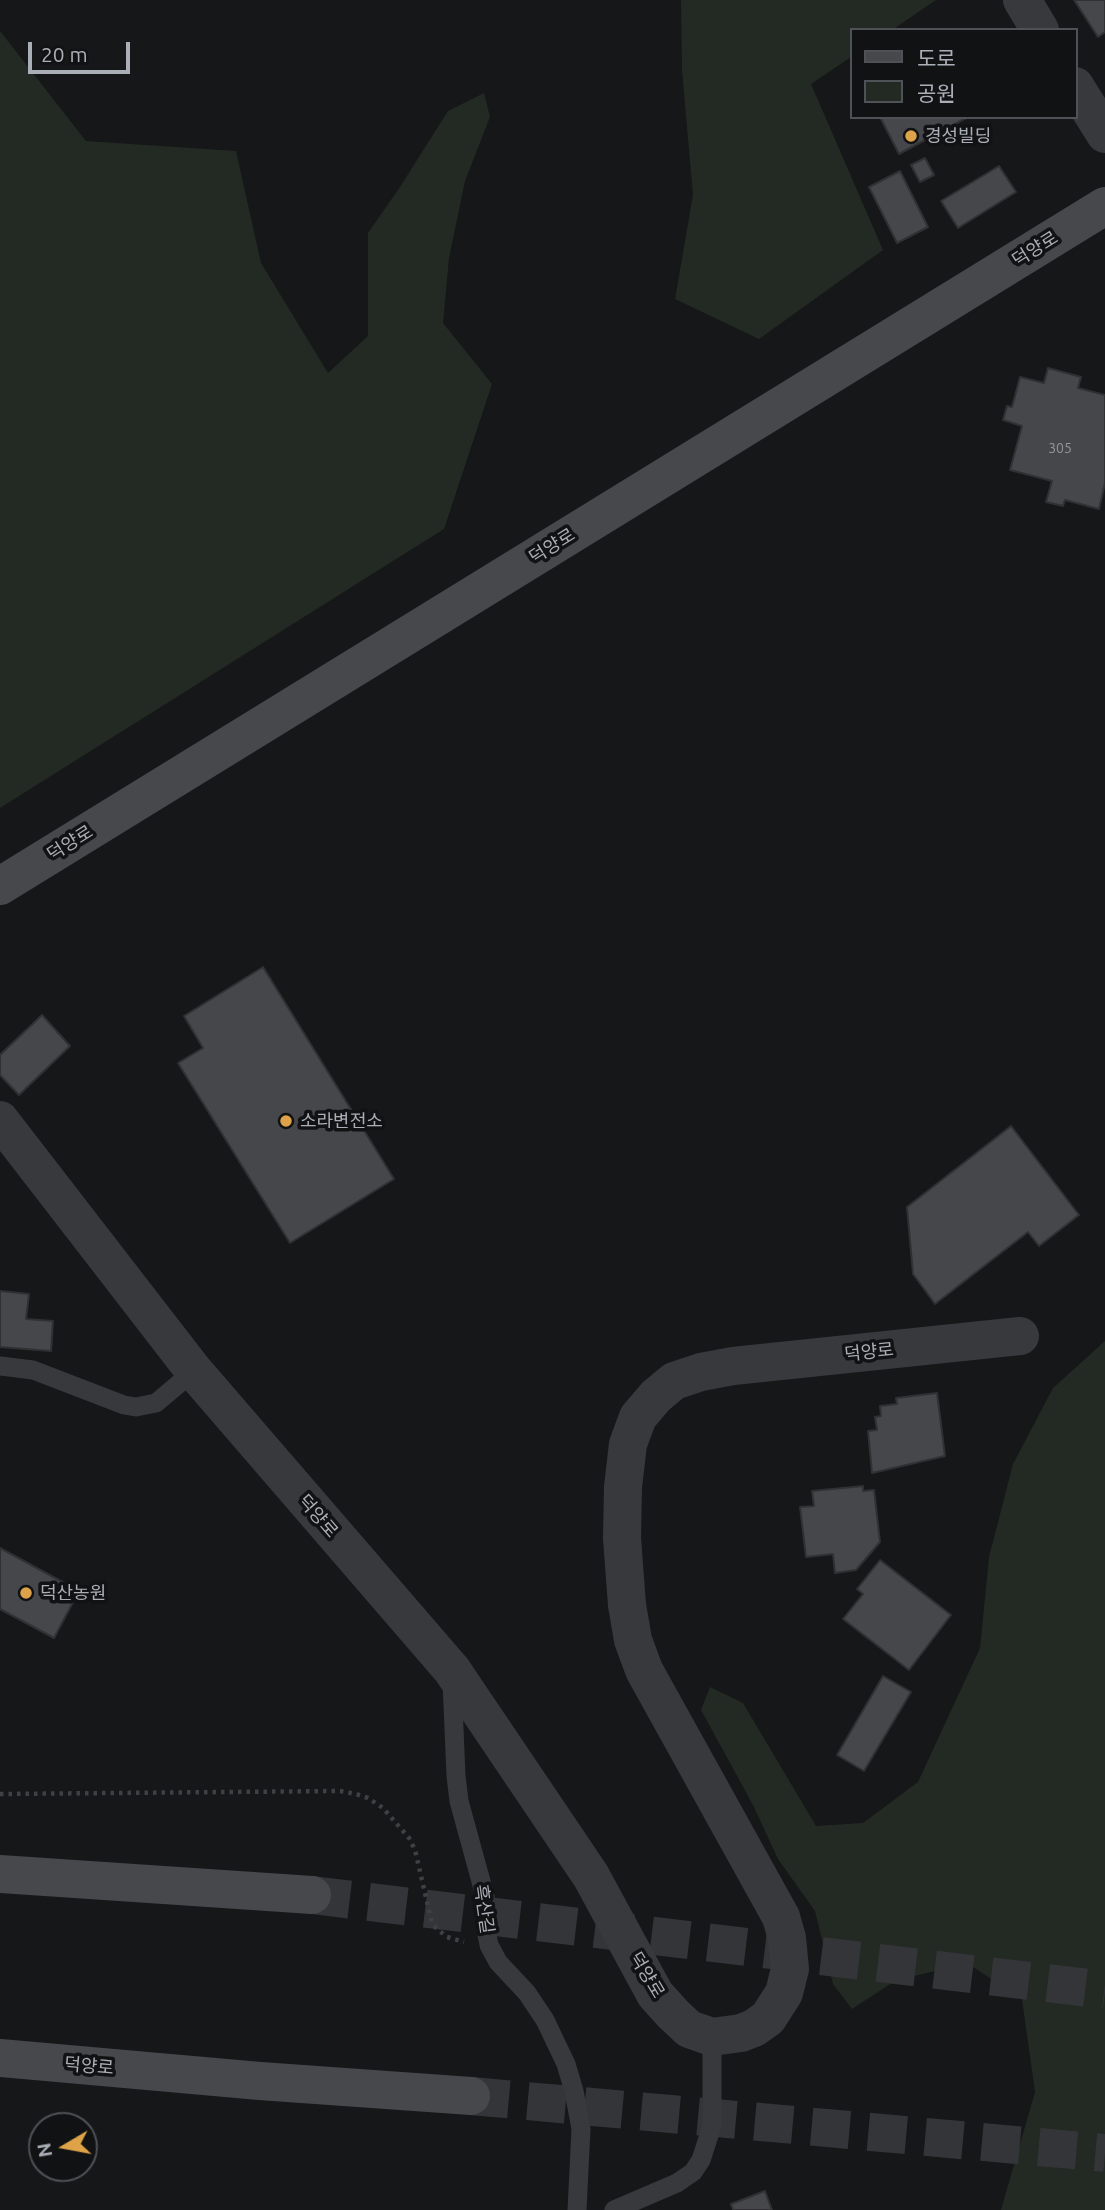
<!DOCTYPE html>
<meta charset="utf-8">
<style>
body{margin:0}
#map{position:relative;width:1105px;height:2210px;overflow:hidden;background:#161718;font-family:Ubuntu,"Noto Sans KR",sans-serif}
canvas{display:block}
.legend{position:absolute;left:850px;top:28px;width:228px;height:91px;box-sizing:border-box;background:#111213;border:2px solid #4e5155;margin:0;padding:9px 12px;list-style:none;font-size:21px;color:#aaafb7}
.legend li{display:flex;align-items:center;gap:14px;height:35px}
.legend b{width:35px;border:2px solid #4e5155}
.north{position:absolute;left:28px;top:2112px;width:70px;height:70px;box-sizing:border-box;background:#111213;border:2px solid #4e5155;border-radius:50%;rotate:260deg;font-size:19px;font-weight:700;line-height:28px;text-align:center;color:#aaafb7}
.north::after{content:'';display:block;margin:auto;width:24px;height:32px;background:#dea248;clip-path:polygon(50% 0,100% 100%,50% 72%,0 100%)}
.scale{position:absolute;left:28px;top:42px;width:102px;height:32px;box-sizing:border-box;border:4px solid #aaafb7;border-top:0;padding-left:9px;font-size:21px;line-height:24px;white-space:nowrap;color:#aaafb7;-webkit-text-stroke:5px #111213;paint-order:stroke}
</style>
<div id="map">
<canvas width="1105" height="2210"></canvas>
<ul class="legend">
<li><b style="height:9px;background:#46484c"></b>도로</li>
<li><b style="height:19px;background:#232a23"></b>공원</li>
</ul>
<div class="north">N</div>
<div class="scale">20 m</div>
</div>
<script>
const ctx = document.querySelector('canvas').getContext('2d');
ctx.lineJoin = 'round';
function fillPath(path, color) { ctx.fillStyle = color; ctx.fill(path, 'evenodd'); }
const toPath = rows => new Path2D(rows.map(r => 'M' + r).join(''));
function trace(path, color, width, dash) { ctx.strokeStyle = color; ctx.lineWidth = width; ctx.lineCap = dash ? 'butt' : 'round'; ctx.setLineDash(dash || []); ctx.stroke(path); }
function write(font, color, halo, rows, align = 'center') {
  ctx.font = font + ' Ubuntu,"Noto Sans KR",sans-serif'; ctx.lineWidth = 7; ctx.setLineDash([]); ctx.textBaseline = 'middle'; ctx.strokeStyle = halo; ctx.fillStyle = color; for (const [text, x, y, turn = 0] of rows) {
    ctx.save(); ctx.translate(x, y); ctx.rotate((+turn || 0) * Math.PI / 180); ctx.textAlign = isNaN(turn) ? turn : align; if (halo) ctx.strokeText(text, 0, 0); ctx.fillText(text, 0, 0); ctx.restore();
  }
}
fillPath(toPath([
 [681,0,936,0,892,30,851,30,851,57,811,84,883,250,759,339,675,299,693,195,682,70],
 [0,31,86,141,236,151,261,263,328,373,368,336,368,233,400,187,448,111,484,93,490,117,465,181,449,258,443,323,492,384,444,529,0,808],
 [1105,1341,1105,2210,1001,2210,1035,2092,1022,1999,967,1963,895,1981,852,2009,833,1984,815,1911,778,1859,753,1805,701,1710,710,1687,743,1703,816,1826,863,1823,918,1782,980,1648,989,1557,1013,1464,1053,1388]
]), '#232a23');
const building = toPath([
 [1074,0,1105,0,1105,32,1098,37,1074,0],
 [880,117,968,117,899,154,880,117],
 [925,158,934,175,920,182,911,165,925,158],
 [999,166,1016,192,958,228,941,201,999,166],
 [900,171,928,227,897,243,869,187,900,171],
 [1048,368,1081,377,1078,388,1105,395,1105,483,1099,509,1065,500,1063,506,1046,502,1052,481,1010,470,1022,426,1003,420,1007,406,1012,407,1020,377,1044,383,1048,368],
 [263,967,394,1179,290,1243,178,1063,203,1048,184,1016,263,967],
 [42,1015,70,1046,19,1095,0,1075,0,1055,42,1015],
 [1011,1126,1079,1215,1039,1246,1028,1232,935,1304,913,1274,907,1207,1011,1126],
 [0,1291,29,1294,26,1319,53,1321,51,1351,0,1347,0,1291],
 [937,1393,945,1456,872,1473,868,1431,877,1430,875,1417,881,1416,880,1406,897,1404,896,1398,937,1393],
 [863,1486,863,1491,874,1490,880,1542,856,1570,835,1573,833,1554,806,1557,800,1507,814,1506,812,1491,863,1486],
 [0,1548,79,1591,54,1638,0,1609,0,1548],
 [880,1560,951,1615,909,1670,843,1619,863,1594,857,1589,880,1560],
 [883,1676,911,1692,864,1771,837,1755,883,1676],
 [765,2191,772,2210,733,2210,731,2204,765,2191]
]);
fillPath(building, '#46474b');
trace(building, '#313134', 2);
trace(toPath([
 [312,1895,1105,1990],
 [471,2096,1105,2153]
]), '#343538', 38, [38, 19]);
trace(toPath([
 [0,1794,340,1791,356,1794,368,1798,383,1808,409,1838,415,1850,431,1919,436,1928,447,1937,464,1942]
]), '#3e4044', 4.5, [3.5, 5]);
trace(toPath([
 [0,1366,33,1370,124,1405,136,1407,156,1403,194,1371],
 [452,1681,456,1776,459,1801,485,1896,486,1930,489,1945,498,1962,527,1993,545,2020,566,2064,574,2091,581,2129,577,2210],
 [614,2210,677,2183,693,2172,701,2160,712,2126,712,2037]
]), '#38393d', 19);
trace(toPath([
 [1022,0,1040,30],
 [1075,86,1105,134],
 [0,1120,194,1371,452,1670,591,1876,655,1994,673,2014,689,2029,712,2037,741,2033,754,2028,768,2018,784,1993,790,1969,787,1938,781,1917,644,1670,633,1640,627,1605,622,1538,623,1487,628,1444,638,1417,656,1396,674,1381,701,1372,733,1366,1020,1336]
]), '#38393d', 38);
trace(toPath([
 [0,886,1105,206],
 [0,1874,312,1895],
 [0,2058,260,2081,471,2096]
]), '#46484c', 38);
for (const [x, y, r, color] of [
 [911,136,7,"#dea248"],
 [286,1121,7,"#dea248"],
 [26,1593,7,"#dea248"]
]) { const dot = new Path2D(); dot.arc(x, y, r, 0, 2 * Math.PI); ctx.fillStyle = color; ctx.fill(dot); trace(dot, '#111213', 2.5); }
write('14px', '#91959c', null, [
 ["305",1060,448]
]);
write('18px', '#aaafb7', '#111213', [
 ["경성빌딩",925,136],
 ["소라변전소",300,1121],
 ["덕산농원",40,1593]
], 'left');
write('18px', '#aaafb7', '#111213', [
 ["덕양로",1035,249,-32],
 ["덕양로",552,546,-32],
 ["덕양로",70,843,-32],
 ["덕양로",869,1352,-6],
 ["덕양로",318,1516,49],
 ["흑산길",484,1909,82],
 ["덕양로",647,1975,59],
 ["덕양로",89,2066,5]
]);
</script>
